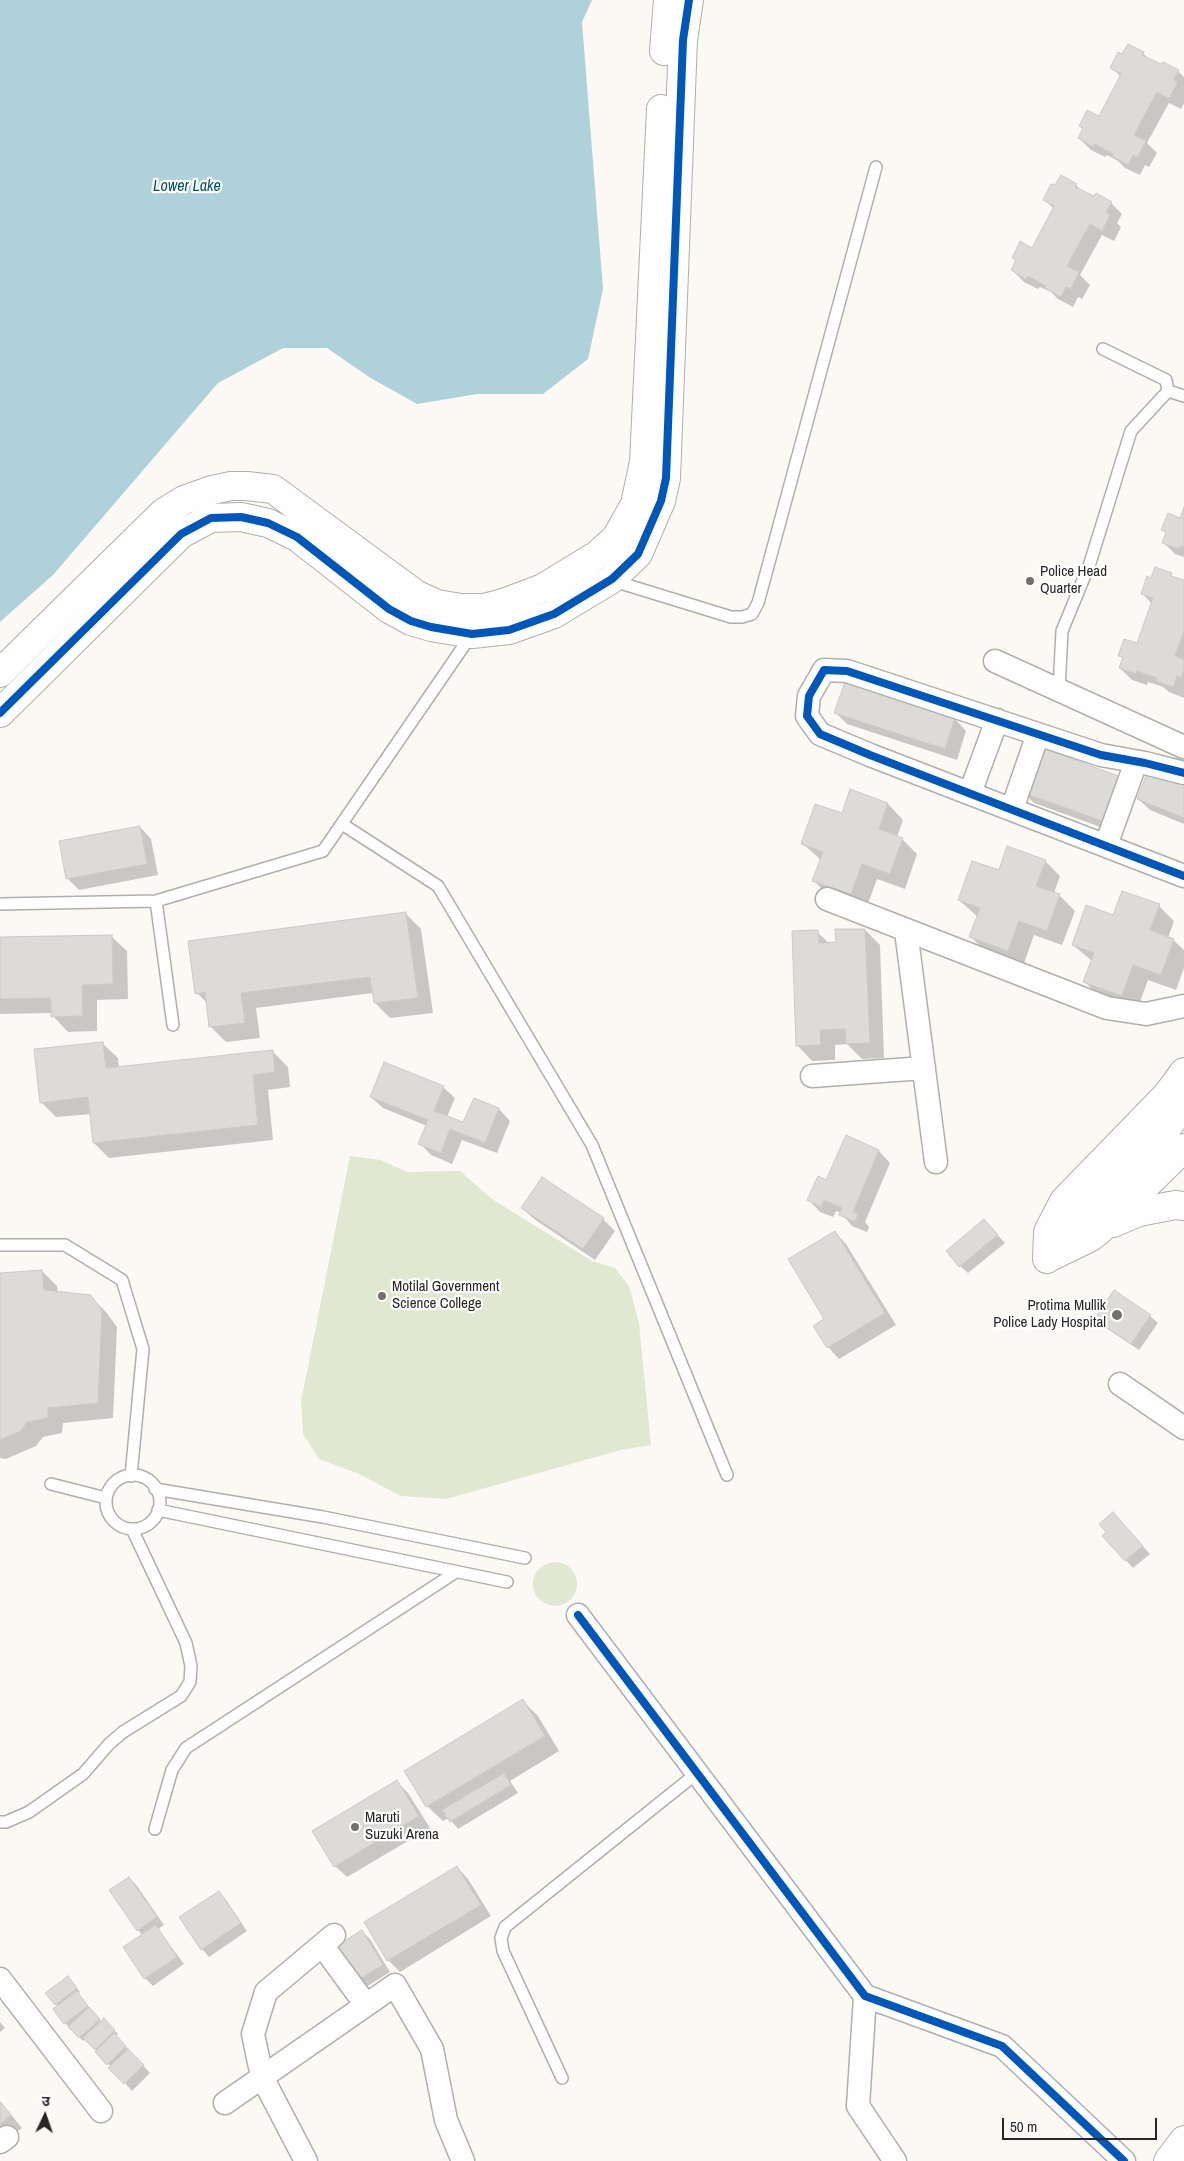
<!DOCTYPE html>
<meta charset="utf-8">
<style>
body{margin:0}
#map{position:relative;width:1184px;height:2161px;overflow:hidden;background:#fcf9f5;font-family:"Archivo Narrow","Noto Sans Devanagari",sans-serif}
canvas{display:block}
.north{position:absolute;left:20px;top:2091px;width:50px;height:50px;-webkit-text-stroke:4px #fff;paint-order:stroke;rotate:3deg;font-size:14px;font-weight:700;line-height:20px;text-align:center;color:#292724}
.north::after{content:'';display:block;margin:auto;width:18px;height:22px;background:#292724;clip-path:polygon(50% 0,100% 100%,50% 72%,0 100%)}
.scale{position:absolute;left:1002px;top:2118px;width:155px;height:22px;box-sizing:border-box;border:2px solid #292724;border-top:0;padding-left:6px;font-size:15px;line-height:18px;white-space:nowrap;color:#292724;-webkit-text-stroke:4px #fff;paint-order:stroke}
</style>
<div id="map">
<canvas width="1184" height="2161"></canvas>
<div class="north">उ</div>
<div class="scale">50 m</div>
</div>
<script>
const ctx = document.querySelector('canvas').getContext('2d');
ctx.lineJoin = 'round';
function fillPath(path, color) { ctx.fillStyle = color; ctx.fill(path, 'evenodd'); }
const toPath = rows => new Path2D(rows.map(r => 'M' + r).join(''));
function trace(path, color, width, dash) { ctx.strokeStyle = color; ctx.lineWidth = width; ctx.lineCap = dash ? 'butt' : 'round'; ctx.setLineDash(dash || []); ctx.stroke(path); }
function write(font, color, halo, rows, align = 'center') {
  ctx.font = font + ' "Archivo Narrow",sans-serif'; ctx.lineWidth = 4.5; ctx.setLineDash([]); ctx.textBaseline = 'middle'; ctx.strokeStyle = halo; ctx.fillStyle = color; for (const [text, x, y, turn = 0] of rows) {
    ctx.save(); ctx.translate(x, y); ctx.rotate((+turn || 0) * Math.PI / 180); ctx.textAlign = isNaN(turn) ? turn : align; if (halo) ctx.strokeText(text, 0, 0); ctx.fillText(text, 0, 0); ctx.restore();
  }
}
fillPath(toPath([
 [350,1156,381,1160,407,1172,460,1171,492,1199,592,1261,615,1268,629,1286,639,1323,651,1445,621,1450,446,1499,401,1496,357,1473,319,1459,303,1434,301,1402],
 '533 1584a22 22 0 1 1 44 0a22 22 0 1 1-44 0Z'
]), '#e0e8d1');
fillPath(toPath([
 [0,0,592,0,582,22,603,289,588,359,543,394,477,394,417,404,369,377,327,348,283,348,218,383,53,575,0,622]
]), '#aed1da');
fillPath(toPath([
 [1143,53,1150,60,1178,71,1184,77,1184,103,1181,109,1169,103,1147,143,1157,153,1149,167,1145,165,1140,175,1125,168,1118,161,1107,155,1105,157,1091,150,1079,138,1084,130,1080,126,1100,118,1121,77,1112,68,1123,55],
 [1076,185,1083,192,1111,203,1122,214,1117,223,1121,227,1114,241,1102,235,1080,275,1090,285,1082,299,1078,297,1073,307,1058,299,1051,292,1040,287,1038,289,1024,282,1012,270,1017,261,1013,258,1033,250,1054,209,1044,199],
 [1184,511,1184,557,1175,554,1164,543,1167,534,1163,530,1181,519],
 [1156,569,1184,582,1184,698,1169,692,1163,687,1148,682,1147,685,1132,680,1120,668,1124,659,1120,656,1138,645,1152,604,1142,593,1152,580],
 [845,684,955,719,966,731,957,760,847,724,836,713],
 [1038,748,1117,833,1034,803,1022,791],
 [1184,783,1184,824,1150,810,1138,799],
 [888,804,903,820,897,837,902,839,917,854,905,889,877,879,866,909,829,896,813,880,821,860,802,843,842,815],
 [140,827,151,839,158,875,79,890,67,878],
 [1045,861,1060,876,1054,893,1059,895,1075,911,1062,945,1034,935,1023,966,986,952,971,937,978,917,959,900,999,872],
 [1159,906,1174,921,1168,938,1173,940,1184,950,1184,968,1176,990,1148,980,1137,1010,1100,997,1085,982,1092,961,1073,945,1113,916],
 [406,914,421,929,433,1013,390,1018,375,1003,373,993,256,1008,260,1038,226,1042,211,1027,208,1004,197,993],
 [865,930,880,945,884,1058,862,1059,847,1044,835,1045,835,1060,812,1061,797,1045,817,932,830,944,837,943],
 [111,936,127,951,128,999,97,1000,97,1031,68,1032,53,1016,53,1013,0,1014,0,938],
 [102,1043,118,1058,119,1068,272,1051,288,1067,290,1087,268,1090,273,1140,109,1158,94,1143,91,1114,56,1117,41,1102],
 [443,1087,455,1098,447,1117,464,1124,474,1099,499,1109,510,1121,497,1153,462,1140,452,1164,431,1155,420,1143,427,1126,383,1108,371,1097],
 [846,1137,879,1151,890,1163,865,1222,869,1227,867,1232,852,1226,841,1213,836,1211,833,1217,820,1212,809,1200,826,1181],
 [542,1178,603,1219,615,1231,595,1260,534,1219,522,1208],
 [984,1220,1005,1243,968,1273,960,1266],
 [835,1232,846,1244,896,1325,839,1359,828,1347,826,1320],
 [42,1271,57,1286,58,1293,90,1296,106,1312,117,1327,113,1418,63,1423,62,1433,43,1437,36,1446,6,1459,0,1458,0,1274],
 [1115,1291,1150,1316,1158,1323,1139,1350,1103,1326,1096,1318],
 [1120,1521,1150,1554,1133,1568,1104,1536],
 [523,1701,538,1716,559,1751,510,1781,518,1793,458,1829,449,1818,443,1821,427,1806],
 [397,1782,408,1793,430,1828,347,1877,335,1866],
 [457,1867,468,1879,491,1916,400,1972,388,1960,365,1922],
 [129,1878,137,1886,164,1925,158,1929,184,1964,153,1986,145,1978,143,1936,138,1930],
 [218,1892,226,1900,247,1931,209,1957,202,1949],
 [362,1932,370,1939,390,1972,366,1987,338,1946],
 [71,1981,80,1992,77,1994,94,2014,101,2022,104,2020,118,2034,116,2036,150,2073,132,2091,86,2038,83,2041,65,2023,56,2004],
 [0,2022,5,2028,0,2032],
 [0,2101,22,2128,0,2145]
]), '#0003');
const building = toPath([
 [1128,44,1144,52,1142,55,1161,64,1163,62,1179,70,1173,80,1178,82,1169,99,1157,92,1134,135,1146,141,1138,157,1133,155,1128,165,1112,156,1113,154,1095,144,1093,147,1078,138,1083,128,1079,126,1087,110,1099,116,1121,74,1110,68,1118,52,1122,54,1128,44],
 [1061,175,1077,184,1075,187,1094,196,1096,193,1112,202,1106,212,1110,215,1102,231,1090,224,1067,266,1079,272,1071,289,1066,287,1061,297,1045,288,1046,286,1028,276,1026,279,1011,270,1016,260,1012,258,1020,241,1032,248,1054,206,1043,200,1051,184,1055,185,1061,175],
 [1184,507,1184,547,1180,546,1179,549,1162,543,1166,532,1161,530,1168,513,1180,518,1184,507],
 [1155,567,1172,573,1171,576,1184,580,1184,631,1175,656,1184,660,1184,670,1181,678,1177,676,1173,687,1156,681,1157,678,1137,671,1136,674,1119,668,1123,657,1118,656,1124,639,1137,643,1153,598,1141,594,1147,576,1151,578,1155,567],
 [845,682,955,718,945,749,834,713,845,682],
 [1037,746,1121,777,1105,822,1021,792,1037,746],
 [1149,768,1184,782,1184,818,1137,799,1149,768],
 [850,789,888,803,879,829,903,838,890,874,862,864,851,894,812,881,823,852,801,844,815,804,842,813,850,789],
 [140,826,147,864,66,879,59,841,140,826],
 [1007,846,1046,860,1036,886,1060,894,1047,931,1019,921,1008,951,969,937,980,908,958,900,972,861,999,870,1007,846],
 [1122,891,1160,904,1150,930,1174,939,1161,975,1133,965,1122,996,1083,982,1094,953,1072,945,1086,905,1113,915,1122,891],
 [406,912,418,998,374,1003,370,977,241,993,245,1023,209,1027,205,992,195,994,188,941,406,912],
 [835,929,865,929,870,1043,846,1044,845,1029,820,1030,821,1045,796,1046,792,931,818,930,819,943,836,942,835,929],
 [112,935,113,984,82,985,83,1016,51,1017,51,998,0,999,0,937,112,935],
 [103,1042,106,1068,273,1050,275,1072,253,1075,258,1125,93,1143,88,1097,40,1103,34,1049,103,1042],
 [384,1062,444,1086,434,1111,463,1122,474,1098,499,1108,485,1143,450,1129,441,1153,418,1144,428,1120,370,1097,384,1062],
 [846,1135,879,1150,853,1212,858,1214,855,1222,839,1215,842,1208,824,1200,821,1207,807,1200,818,1176,826,1180,846,1135],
 [542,1177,604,1218,583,1249,521,1208,542,1177],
 [984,1219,998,1235,959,1267,946,1251,984,1219],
 [835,1231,885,1313,827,1348,813,1326,824,1319,788,1259,835,1231],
 [42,1270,44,1290,91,1295,102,1311,98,1403,48,1408,48,1418,27,1422,21,1431,0,1440,0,1273,42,1270],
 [1114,1290,1151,1315,1131,1344,1094,1319,1114,1290],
 [1113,1512,1143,1546,1125,1561,1102,1536,1106,1532,1099,1524,1113,1512],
 [523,1699,545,1736,426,1807,404,1771,523,1699],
 [504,1773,511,1785,450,1822,442,1810,504,1773],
 [397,1780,419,1816,334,1867,312,1831,397,1780],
 [457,1866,481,1905,387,1961,364,1922,457,1866],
 [129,1877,157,1917,137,1931,109,1890,129,1877],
 [219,1891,241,1923,201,1950,179,1917,219,1891],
 [156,1925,177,1957,144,1979,123,1947,156,1925],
 [362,1930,383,1965,357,1980,336,1946,362,1930],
 [68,1976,77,1988,55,2005,45,1993,68,1976],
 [77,1991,88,2006,64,2024,53,2009,77,1991],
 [89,2007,100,2019,79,2038,68,2027,89,2007],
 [104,2018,115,2030,95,2050,83,2038,104,2018],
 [114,2033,126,2046,107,2065,95,2052,114,2033],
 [128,2049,144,2065,124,2084,108,2068,128,2049],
 [0,2102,11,2115,0,2124,0,2102]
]);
fillPath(building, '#dddbd7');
trace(building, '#ccc9c6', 1);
const service = toPath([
 [1168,391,1184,396],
 [578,570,731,617,742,617,752,614,758,603,876,167],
 [1059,690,1062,631,1090,563,1131,431,1168,391,1166,380,1103,349],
 [342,824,438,886,592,1145,727,1475],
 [156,901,173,1025],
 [0,904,156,901,323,851,472,634],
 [0,1245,65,1245,122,1280,143,1349,131,1476],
 '106 1502a27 27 0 1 1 54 0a27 27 0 1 1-54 0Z',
 [51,1484,106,1498],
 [155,1489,323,1517,525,1558],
 [158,1510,507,1582],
 [0,1822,6,1822,29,1812,83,1774,109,1744,123,1732,181,1696,190,1682,191,1666,186,1643,132,1529],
 [155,1829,172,1770,186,1748,456,1572],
 [562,2078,503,1951,501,1938,505,1927,697,1773]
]);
const minor = toPath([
 [995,661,1184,747],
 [1184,773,1145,763,1101,755,847,671,824,670,809,696,807,716,820,734,870,755,1184,876],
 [970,793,997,720],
 [1012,809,1038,734],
 [1106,845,1136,762],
 [827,899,1107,1008,1146,1014,1184,1006],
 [906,931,936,1162],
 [812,1076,924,1068],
 [1120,1384,1184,1428],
 [578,1615,865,1996,1002,2046,1124,2161],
 [322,1945,366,2005],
 [0,1979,101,2111],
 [865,1996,858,2106,895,2161],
 [225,2103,395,1985,432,2049,446,2120,463,2161],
 [0,2142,7,2137],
 [306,2161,262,2077,253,2034,266,1992,334,1935]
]);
const tertiary = toPath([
 [664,51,668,0],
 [0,673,163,513,184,500,212,490,231,486,247,486,273,489,417,595,437,604,461,608,484,608,503,603,543,588,597,555,616,538,635,504,644,462,661,109],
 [0,713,181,534,211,518,241,517,268,523,297,537,389,609,411,621,431,627,472,634,509,630,554,614,612,579,638,554,661,501,666,478,683,40,689,0],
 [1168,2161,1184,2140]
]);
const secondary = toPath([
 [1113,1223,1139,1212,1175,1205,1184,1206],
 [1056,1245,1074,1218,1164,1132,1184,1104],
 [1048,1258,1091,1237,1103,1227,1184,1148],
 [1047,1259,1048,1232,1064,1201,1167,1095,1184,1072]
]);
trace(service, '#b1afac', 14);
trace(minor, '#b1afac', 25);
trace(tertiary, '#b1afac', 30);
trace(secondary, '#b1afac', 30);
trace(service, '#fffefe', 11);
trace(minor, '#fffefe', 22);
trace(tertiary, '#fffefe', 28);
trace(secondary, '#fffefe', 28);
trace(toPath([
 [0,713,181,534,211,518,241,517,268,523,297,537,389,609,411,621,431,627,472,634,509,630,554,614,612,579,638,554,661,501,666,478,683,40,689,0],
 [1184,773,1145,763,1101,755,847,671,824,670,809,696,807,716,820,734,870,755,1184,876],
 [578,1615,865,1996,1002,2046,1124,2161]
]), '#0057b8', 8);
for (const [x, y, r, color] of [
 [1030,581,5,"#73706d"],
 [382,1296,5,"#73706d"],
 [1117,1315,6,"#73706d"],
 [355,1827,5,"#73706d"]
]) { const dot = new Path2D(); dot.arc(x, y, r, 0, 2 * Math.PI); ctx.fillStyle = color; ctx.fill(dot); trace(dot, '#fff', 2); }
write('15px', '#292724', '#fff', [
 ["Police Head",1040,572],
 ["Quarter",1040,589],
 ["Motilal Government",392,1287],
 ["Science College",392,1304],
 ["Protima Mullik",1106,1306,"right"],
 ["Police Lady Hospital",1106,1323,"right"],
 ["Maruti",365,1818],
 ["Suzuki Arena",365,1835]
], 'left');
write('italic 16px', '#065363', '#fff', [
 ["Lower Lake",187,187]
]);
</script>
